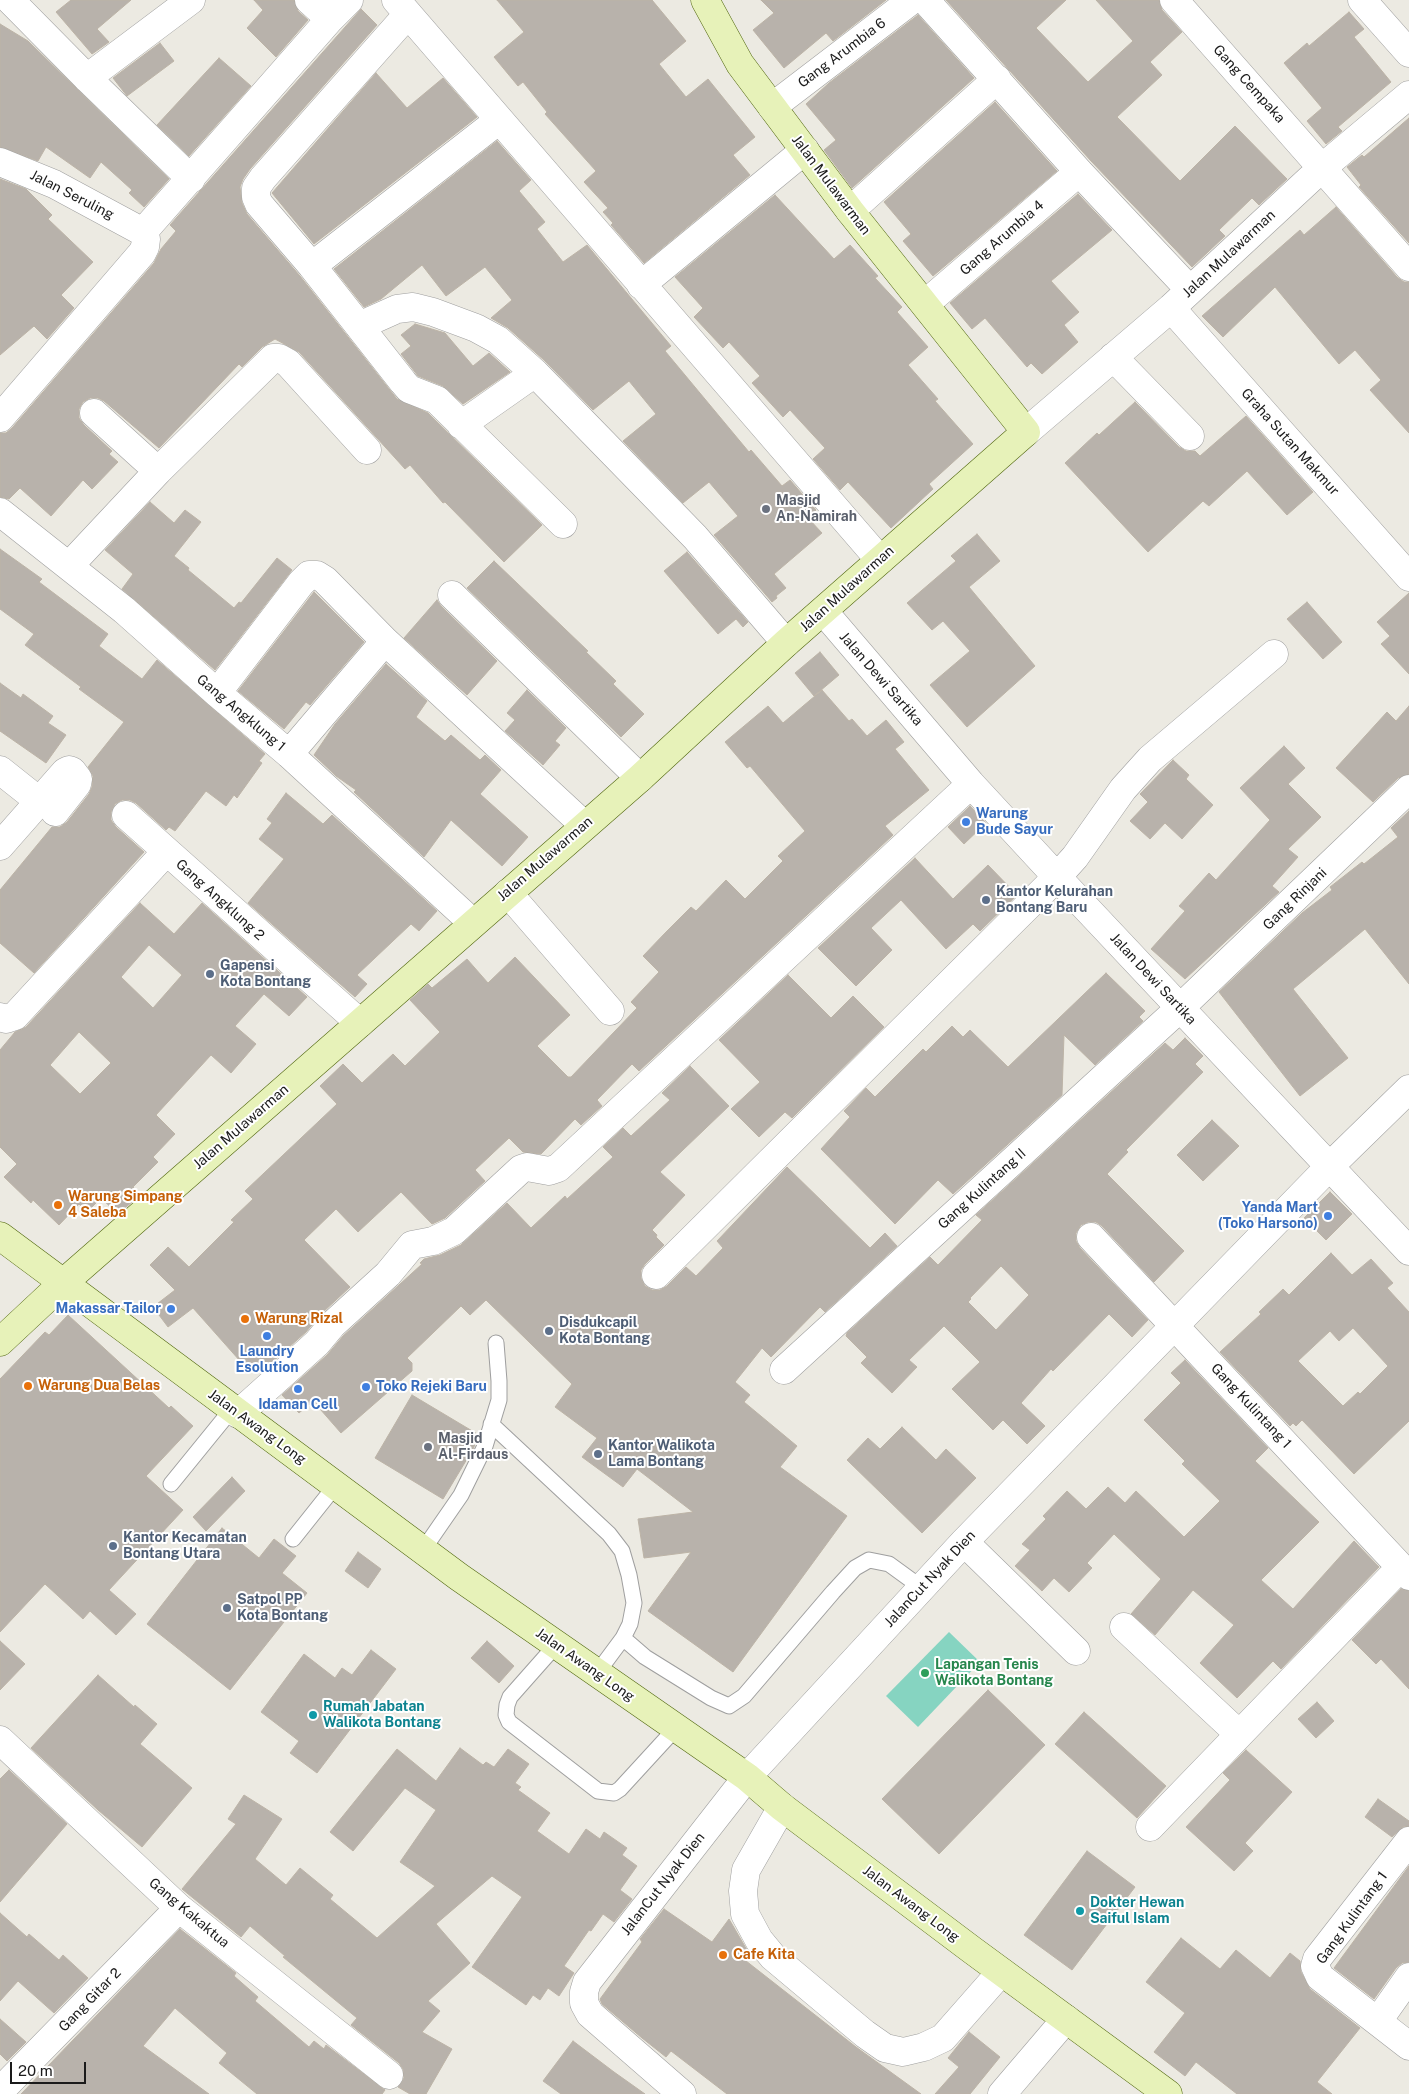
<!DOCTYPE html>
<style>
body{margin:0}
#map{position:relative;width:1409px;height:2094px;overflow:hidden;background:#eceae2;font-family:"Public Sans",sans-serif}
canvas{display:block}
.scale{position:absolute;left:10px;top:2062px;width:76px;height:22px;box-sizing:border-box;border:2px solid #1b1b1b;border-top:0;padding-left:6px;font-size:15px;line-height:18px;white-space:nowrap;color:#1b1b1b;-webkit-text-stroke:4px #fff;paint-order:stroke}
</style>
<div id="map">
<canvas width="1409" height="2094"></canvas>
<div class="scale">20 m</div>
</div>
<script>
const ctx = document.querySelector('canvas').getContext('2d');
ctx.lineJoin = 'round';
function fillPath(path, color) { ctx.fillStyle = color; ctx.fill(path, 'evenodd'); }
const toPath = rows => new Path2D(rows.map(r => 'M' + r).join(''));
function trace(path, color, width, dash) { ctx.strokeStyle = color; ctx.lineWidth = width; ctx.lineCap = dash ? 'butt' : 'round'; ctx.setLineDash(dash || []); ctx.stroke(path); }
function write(font, color, halo, rows, align = 'center') {
  ctx.font = font + ' "Public Sans",sans-serif'; ctx.lineWidth = 4; ctx.setLineDash([]); ctx.textBaseline = 'middle'; ctx.strokeStyle = halo; ctx.fillStyle = color; for (const [text, x, y, turn = 0] of rows) {
    ctx.save(); ctx.translate(x, y); ctx.rotate((+turn || 0) * Math.PI / 180); ctx.textAlign = isNaN(turn) ? turn : align; if (halo) ctx.strokeText(text, 0, 0); ctx.fillText(text, 0, 0); ctx.restore();
  }
}
fillPath(toPath([
 [949,1632,980,1662,918,1727,886,1696]
]), '#86d4c1');
const building = toPath([
 [71,0,131,0,97,29,109,42,92,54,56,12,71,0],
 [254,0,294,0,298,11,308,20,276,57,247,28,263,10,254,0],
 [497,0,652,0,686,41,659,64,686,97,708,79,729,105,755,137,733,155,750,175,644,263,611,225,613,223,603,212,608,208,584,182,596,171,545,114,547,112,523,82,518,86,494,57,524,32,497,0],
 [761,0,886,0,833,41,826,33,784,68,753,30,774,13,761,0],
 [946,0,1066,0,1036,28,1088,82,1133,41,1096,0,1159,0,1162,10,1182,32,1150,62,1162,75,1117,117,1180,181,1235,126,1287,179,1259,205,1252,198,1219,230,1225,236,1192,267,1091,161,946,0],
 [361,9,377,25,250,169,243,179,240,187,242,203,247,214,300,276,397,399,428,413,542,525,504,562,445,502,443,503,410,465,405,469,299,352,275,339,262,347,242,367,239,364,159,448,104,401,98,398,90,398,83,402,79,409,79,418,84,425,112,451,109,454,118,462,92,489,83,480,51,516,20,488,9,499,0,497,0,433,6,433,12,428,154,263,161,249,176,231,170,225,361,9],
 [1349,12,1364,29,1354,37,1391,82,1338,127,1342,131,1326,144,1307,121,1322,108,1284,63,1307,43,1309,46,1349,12],
 [918,15,974,78,852,188,824,150,836,140,806,104,829,83,918,15],
 [0,24,28,41,169,179,144,207,129,193,132,190,101,162,90,178,46,147,38,161,0,147,0,24],
 [160,43,174,61,127,96,113,78,160,43],
 [219,58,251,86,189,156,157,125,219,58],
 [376,73,407,108,443,78,477,117,314,244,272,193,376,73],
 [995,102,1057,171,933,276,903,241,911,234,884,202,995,102],
 [1409,118,1409,243,1359,187,1361,185,1347,167,1362,155,1364,157,1409,118],
 [497,141,531,180,519,191,545,222,537,229,563,262,587,245,671,346,665,351,749,452,751,450,782,486,790,480,816,510,808,518,822,533,774,574,786,588,776,596,777,598,772,602,714,535,738,516,709,482,683,503,623,441,656,414,629,381,593,410,545,361,508,328,491,318,512,300,485,267,446,296,422,265,381,299,364,307,334,269,497,141],
 [0,179,26,189,52,215,48,219,93,262,61,295,74,308,47,339,34,326,0,355,0,179],
 [1078,194,1112,230,1051,281,1079,312,1064,325,1078,342,1042,374,1031,363,1027,367,985,318,972,329,950,303,1078,194],
 [775,195,834,259,850,245,878,276,875,278,902,307,897,312,928,347,908,365,938,399,935,401,973,444,929,484,933,489,891,528,848,482,840,490,813,459,825,448,790,410,783,417,752,383,760,376,729,342,723,348,694,317,703,308,675,277,775,195],
 [1336,207,1397,277,1404,282,1409,282,1409,433,1370,390,1381,380,1355,350,1339,364,1275,287,1223,337,1202,316,1300,230,1304,235,1336,207],
 [415,324,445,333,473,366,489,353,510,372,463,404,443,386,418,376,401,354,411,346,401,335,415,324],
 [1135,402,1179,447,1186,451,1195,451,1200,456,1246,416,1313,492,1287,515,1247,471,1209,506,1203,501,1148,552,1065,463,1097,433,1099,435,1135,402],
 [150,502,174,523,185,510,201,522,174,556,189,568,188,570,234,608,239,602,241,603,277,558,292,570,215,670,122,589,133,574,105,550,150,502],
 [977,534,1000,561,969,587,1035,666,967,727,930,685,970,651,943,621,932,630,907,603,956,561,951,556,977,534],
 [0,549,42,579,39,582,108,634,99,646,142,679,157,660,265,754,259,761,262,763,237,798,234,795,226,806,206,791,175,831,169,827,166,830,136,803,130,800,122,800,115,804,111,812,111,820,116,827,144,852,34,973,0,943,0,890,52,827,60,827,67,822,89,794,92,787,93,776,88,767,124,722,79,689,81,687,25,645,34,634,0,609,0,549],
 [687,552,748,622,743,627,736,619,718,634,664,571,687,552],
 [494,561,588,651,586,652,616,681,613,684,644,714,621,737,467,588,494,561],
 [314,592,364,642,310,705,306,702,284,729,238,691,314,592],
 [1409,593,1409,674,1381,644,1390,636,1377,622,1409,593],
 [437,600,441,606,497,661,467,695,404,638,437,600],
 [1307,602,1342,642,1323,659,1287,619,1307,602],
 [820,652,839,675,814,696,795,673,820,652],
 [386,664,427,701,416,717,445,741,451,735,480,760,485,755,501,770,480,794,528,837,502,866,451,820,424,857,354,792,356,790,336,776,314,755,335,724,386,664],
 [0,683,21,698,23,694,53,716,48,723,66,735,46,763,0,731,0,683],
 [527,690,566,728,555,741,560,745,543,765,505,731,515,720,507,713,527,690],
 [822,690,849,721,852,719,867,736,886,720,904,742,895,749,929,790,885,826,893,835,639,1071,632,1064,597,1100,602,1106,581,1125,575,1119,541,1154,523,1152,509,1138,475,1170,485,1181,445,1218,432,1224,401,1192,358,1232,336,1209,304,1240,350,1287,321,1314,306,1332,261,1372,254,1364,248,1370,193,1308,168,1327,153,1307,175,1290,150,1265,168,1247,189,1267,234,1222,231,1220,253,1199,245,1191,337,1104,320,1086,343,1064,362,1083,393,1054,405,1066,440,1032,410,1000,428,984,432,988,467,959,488,983,515,957,570,1015,537,1046,568,1077,571,1077,637,1008,631,1002,659,972,643,956,666,932,691,907,696,911,726,880,745,899,783,861,778,856,805,831,750,766,747,768,725,742,768,706,783,723,822,690],
 [1409,706,1409,774,1398,778,1373,802,1336,768,1387,712,1396,721,1409,706],
 [1284,746,1305,768,1288,784,1321,817,1288,849,1298,857,1272,886,1279,892,1185,979,1151,949,1185,911,1179,906,1209,873,1216,880,1270,820,1240,788,1284,746],
 [1173,760,1189,775,1186,779,1213,805,1182,839,1165,823,1150,839,1130,821,1148,802,1140,794,1173,760],
 [286,793,323,824,332,815,437,911,419,931,411,924,357,975,367,984,355,997,248,903,284,859,259,839,272,823,267,819,286,793],
 [970,806,986,823,964,844,948,827,970,806],
 [1409,811,1409,984,1365,929,1293,989,1348,1058,1300,1096,1219,992,1302,913,1332,890,1330,887,1362,862,1364,864,1398,837,1391,828,1409,811],
 [915,858,953,899,988,865,1017,895,980,931,973,924,946,949,901,900,871,928,892,950,856,986,818,948,915,858],
 [140,903,174,934,202,903,307,997,289,1016,264,994,235,1026,256,1044,231,1073,211,1055,156,1115,175,1134,153,1157,158,1162,133,1187,140,1195,118,1214,101,1198,87,1212,79,1204,59,1225,33,1200,31,1203,4,1177,17,1164,0,1147,0,1050,15,1032,26,1027,140,903],
 [149,945,182,975,153,1008,121,977,149,945],
 [79,1032,111,1063,80,1094,50,1065,79,1032],
 [1106,973,1145,1011,1139,1017,1143,1021,1095,1065,1064,1035,1062,1095,953,1194,938,1180,895,1224,821,1149,850,1117,844,1111,866,1088,875,1097,923,1049,926,1052,952,1026,963,1037,970,1030,1008,1067,1106,973],
 [788,975,831,1018,853,996,884,1027,792,1118,785,1112,759,1137,731,1109,760,1082,719,1040,788,975],
 [1185,1038,1203,1056,1195,1064,1203,1072,1126,1150,1128,1152,1107,1174,1184,1251,1154,1282,1102,1226,1096,1222,1088,1222,1081,1225,1076,1233,1076,1241,1080,1248,1148,1320,1132,1337,1109,1314,1053,1371,1051,1369,1021,1403,1045,1426,1027,1444,1003,1420,993,1430,952,1389,980,1362,944,1326,909,1360,917,1367,892,1393,861,1363,867,1357,846,1336,847,1333,930,1257,938,1265,982,1220,976,1215,1165,1043,1173,1050,1185,1038],
 [1001,1266,1029,1295,996,1330,968,1302,971,1299,970,1298,1001,1266],
 [690,1066,729,1106,660,1172,685,1195,652,1230,657,1235,656,1237,664,1245,645,1264,641,1270,641,1278,645,1286,652,1290,660,1290,667,1286,686,1267,696,1276,723,1248,717,1241,787,1167,870,1248,885,1233,897,1246,825,1312,820,1307,771,1357,762,1348,735,1382,750,1395,744,1402,797,1446,780,1467,847,1516,733,1672,648,1611,691,1552,644,1558,638,1519,693,1512,637,1469,623,1487,582,1457,597,1438,555,1407,572,1384,486,1300,470,1315,461,1306,407,1358,412,1363,412,1371,341,1433,313,1401,299,1413,282,1395,327,1355,343,1336,422,1264,420,1263,424,1259,440,1255,461,1245,507,1203,531,1228,565,1196,567,1199,613,1157,603,1147,623,1128,631,1136,670,1100,662,1093,690,1066],
 [1212,1120,1239,1146,1203,1181,1177,1155,1212,1120],
 [1330,1192,1352,1214,1326,1240,1304,1218,1330,1192],
 [1331,1253,1352,1275,1371,1259,1393,1283,1387,1288,1409,1312,1409,1421,1354,1474,1302,1420,1296,1426,1293,1423,1290,1426,1220,1352,1261,1314,1259,1312,1283,1289,1289,1295,1331,1253],
 [1353,1328,1388,1366,1360,1394,1358,1392,1343,1406,1298,1361,1330,1331,1339,1341,1353,1328],
 [68,1315,169,1408,171,1406,193,1426,146,1476,183,1510,109,1590,136,1614,116,1635,90,1611,83,1619,45,1584,0,1632,0,1379,45,1332,49,1335,68,1315],
 [1185,1360,1268,1448,1255,1461,1319,1522,1261,1580,1293,1609,1354,1541,1379,1567,1281,1669,1273,1661,1237,1698,1200,1663,1234,1625,1193,1590,1155,1635,1131,1614,1161,1579,1114,1534,1087,1563,1092,1568,1069,1592,1054,1578,1042,1591,1015,1566,1030,1550,1022,1544,1046,1519,1043,1516,1067,1491,1086,1509,1108,1487,1125,1503,1136,1491,1184,1537,1220,1501,1182,1464,1185,1461,1144,1420,1181,1383,1171,1373,1185,1360],
 [412,1395,479,1435,473,1449,443,1499,375,1458,412,1395],
 [902,1427,936,1460,946,1449,976,1478,922,1533,847,1460,868,1438,880,1449,902,1427],
 [232,1477,245,1491,206,1531,193,1517,232,1477],
 [222,1528,259,1558,274,1539,296,1556,282,1573,307,1593,230,1690,147,1624,222,1528],
 [358,1552,381,1569,368,1588,345,1571,358,1552],
 [1401,1589,1409,1591,1409,1689,1381,1659,1376,1664,1352,1640,1401,1589],
 [0,1641,25,1664,0,1690,0,1641],
 [487,1641,514,1666,499,1683,471,1658,487,1641],
 [371,1650,396,1669,317,1773,290,1753,299,1741,261,1712,304,1654,335,1678,342,1668,352,1675,371,1650],
 [98,1675,134,1707,135,1705,157,1724,140,1744,192,1788,142,1847,98,1810,31,1748,98,1675],
 [988,1690,1045,1745,939,1854,882,1799,988,1690],
 [1317,1702,1334,1721,1316,1738,1298,1719,1317,1702],
 [1084,1712,1166,1786,1137,1818,1055,1744,1084,1712],
 [460,1748,483,1765,486,1762,494,1767,508,1749,529,1764,515,1783,521,1787,518,1790,550,1813,537,1831,569,1854,586,1829,600,1839,604,1832,627,1848,622,1855,637,1866,620,1890,632,1899,614,1922,603,1914,591,1931,589,1930,564,1966,574,1973,559,1996,548,1988,540,2000,533,1995,526,2005,472,1967,522,1897,492,1876,436,1924,470,1963,428,2001,440,2011,422,2032,452,2049,426,2094,410,2094,398,2087,404,2078,403,2069,399,2063,351,2025,357,2018,283,1957,285,1956,250,1926,241,1937,182,1889,236,1824,228,1819,244,1795,282,1819,255,1859,286,1885,300,1868,333,1895,330,1899,377,1938,435,1886,400,1862,436,1810,405,1788,353,1851,330,1832,397,1749,436,1781,460,1748],
 [1246,1750,1292,1792,1245,1843,1253,1851,1234,1871,1186,1827,1230,1780,1223,1773,1246,1750],
 [9,1770,67,1824,0,1902,0,1779,9,1770],
 [1378,1799,1409,1821,1409,1826,1403,1827,1392,1837,1365,1817,1378,1799],
 [1087,1851,1135,1887,1072,1970,1024,1935,1087,1851],
 [1409,1866,1409,1962,1402,1963,1396,1968,1374,1999,1334,1968,1409,1866],
 [664,1909,712,1942,729,1919,747,1950,741,1957,856,2047,921,2094,727,2094,671,2051,666,2057,642,2038,602,2004,600,1999,642,1942,640,1939,664,1909],
 [0,1913,27,1937,29,1934,59,1960,63,1955,88,1978,54,2013,18,1981,0,2001,0,1913],
 [180,1929,236,1973,234,1976,258,1997,255,2001,309,2047,314,2041,324,2049,326,2045,385,2090,382,2094,257,2094,219,2063,227,2053,175,2008,143,2046,209,2094,21,2094,180,1929],
 [1181,1938,1220,1969,1236,1950,1270,1978,1290,1953,1300,1961,1301,1972,1310,1989,1360,2028,1317,2082,1332,2094,1237,2094,1196,2062,1185,2076,1154,2052,1185,2013,1146,1982,1181,1938],
 [0,2019,26,2042,7,2061,0,2054,0,2019],
 [969,2032,1000,2057,970,2094,935,2094,959,2067,948,2058,969,2032],
 [573,2041,614,2072,645,2094,561,2094,543,2081,573,2041]
]);
fillPath(building, '#b8b2ab');
trace(building, '#bcb3a6', 1);
const lane = toPath([
 [491,1424,609,1534,622,1551,629,1575,634,1603,630,1624,623,1638],
 [171,1484,232,1409],
 [293,1539,336,1485],
 [423,1550,461,1495,485,1446,499,1400,499,1381,496,1343],
 [556,1645,510,1697,507,1705,506,1715,509,1722,598,1791,614,1793,620,1789,676,1728],
 [597,1673,623,1638,645,1657,711,1698,729,1706,744,1696,833,1592,855,1568,869,1560,889,1564,922,1588]
]);
const street = toPath([
 [10,0,87,78,191,179],
 [309,0,330,19,349,0],
 [396,0,880,560],
 [925,0,1079,172,1189,289],
 [1174,0,1409,267],
 [1362,0,1409,53],
 [408,14,263,178,256,188,256,197,259,204,312,266,403,382,409,389,437,400,563,524],
 [87,78,191,0],
 [772,107,912,0],
 [0,162,54,184,143,232],
 [850,211,997,79],
 [143,232,330,19],
 [312,266,499,120],
 [641,285,805,150],
 [925,304,1079,172],
 [1171,308,1409,577],
 [359,326,397,309,413,307,433,312,476,328,498,340,535,373],
 [1113,357,1190,436],
 [94,413,158,471],
 [0,418,142,253,145,247,146,239,143,232],
 [461,425,535,373,695,537,786,643],
 [1026,432,1171,308,1323,167,1409,95],
 [0,512,124,610,217,693,289,754,473,923],
 [69,566,158,471,273,358,279,358,288,363,367,450],
 [452,595,640,778],
 [824,612,971,784,1057,877,1409,1251],
 [217,693,301,583,309,575,317,575,325,580,385,641,584,825],
 [289,754,385,641],
 [0,770,39,801],
 [126,815,360,1023],
 [0,846,65,772,69,770,72,771,78,779,77,784,55,812],
 [508,893,610,1011],
 [0,1017,6,1019,15,1016,166,852],
 [1091,1237,1409,1576],
 [656,1275,1057,877,1075,857,1123,789,1150,759,1274,654],
 [784,1370,1180,1008,1409,789],
 [238,1414,317,1343,332,1325,388,1274,412,1245,433,1241,454,1231,521,1169,527,1167,549,1171,558,1168,971,784],
 [964,1542,1076,1651],
 [1124,1627,1239,1734],
 [0,1740,179,1908,389,2075],
 [782,1807,746,1870,743,1891,745,1914,759,1940,773,1957,865,2034,885,2048,903,2052,924,2047,943,2038,1001,1972],
 [1150,1827,1401,1567],
 [1409,1841,1317,1959,1315,1966,1320,1977,1409,2046],
 [1378,2021,1409,1977],
 [0,2091,179,1908],
 [682,2094,590,2014,584,2003,584,1992,587,1982,747,1777,964,1542,1329,1167,1409,1089],
 [1002,2094,1066,2019]
]);
const secondary = toPath([
 [0,1236,459,1577,747,1777,782,1807,972,1950,1168,2094],
 [0,1342,62,1284,640,778,786,643,1026,432,850,211,740,64,705,0]
]);
trace(lane, '#9f9f9f', 17);
trace(street, '#9f9f9f', 29);
trace(secondary, '#50660e', 29);
trace(lane, '#fff', 15);
trace(street, '#fff', 28);
trace(secondary, '#e7f2b9', 28);
for (const [x, y, r, color] of [
 [766,509,5,"#6b7280"],
 [966,822,5,"#3f7fe0"],
 [986,900,5,"#5c6f8a"],
 [210,974,5,"#5c6f8a"],
 [58,1205,5,"#e8710a"],
 [1328,1216,5,"#3f7fe0"],
 [171,1309,5,"#3f7fe0"],
 [245,1319,5,"#e8710a"],
 [549,1331,5,"#5c6f8a"],
 [267,1336,5,"#3f7fe0"],
 [28,1386,5,"#e8710a"],
 [366,1387,5,"#3f7fe0"],
 [298,1389,5,"#3f7fe0"],
 [428,1447,5,"#6b7280"],
 [598,1454,5,"#5c6f8a"],
 [113,1546,5,"#5c6f8a"],
 [227,1608,5,"#5c6f8a"],
 [925,1673,5,"#2e9e5b"],
 [313,1715,5,"#0f9aa8"],
 [1080,1911,5,"#0f9aa8"],
 [723,1955,5,"#e8710a"]
]) { const dot = new Path2D(); dot.arc(x, y, r, 0, 2 * Math.PI); ctx.fillStyle = color; ctx.fill(dot); trace(dot, '#fff', 2); }
write('14px', '#1b1b1b', '#fff', [
 ["Gang Arumbia 6",842,53,-37],
 ["Gang Cempaka",1249,84,48],
 ["Jalan Mulawarman",831,185,53],
 ["Jalan Seruling",72,195,27],
 ["Gang Arumbia 4",1002,238,-41],
 ["Jalan Mulawarman",1229,254,-43],
 ["Graha Sutan Makmur",1290,442,48],
 ["Jalan Mulawarman",847,589,-42],
 ["Jalan Dewi Sartika",881,679,49],
 ["Gang Angklung 1",241,713,40],
 ["Jalan Mulawarman",545,859,-41],
 ["Gang Rinjani",1295,899,-44],
 ["Gang Angklung 2",220,900,42],
 ["Jalan Dewi Sartika",1153,979,47],
 ["Jalan Mulawarman",241,1127,-41],
 ["Gang Kulintang II",982,1189,-42],
 ["Gang Kulintang 1",1251,1406,47],
 ["Jalan Awang Long",257,1427,36],
 ["JalanCut Nyak Dien",930,1579,-47],
 ["Jalan Awang Long",585,1665,35],
 ["JalanCut Nyak Dien",663,1884,-52],
 ["Jalan Awang Long",911,1904,37],
 ["Gang Kakaktua",189,1913,40],
 ["Gang Kulintang 1",1352,1918,-54],
 ["Gang Gitar 2",90,2000,-46]
]);
write('bold 14px', '#5b616d', '#fff', [
 ["Masjid",776,501],
 ["An-Namirah",776,517],
 ["Masjid",438,1439],
 ["Al-Firdaus",438,1455]
], 'left');
write('bold 14px', '#366cbe', '#fff', [
 ["Warung",976,814],
 ["Bude Sayur",976,830],
 ["Yanda Mart",1318,1208,"right"],
 ["(Toko Harsono)",1318,1224,"right"],
 ["Makassar Tailor",161,1309,"right"],
 ["Laundry",267,1352,"center"],
 ["Esolution",267,1368,"center"],
 ["Toko Rejeki Baru",376,1387],
 ["Idaman Cell",298,1405,"center"]
], 'left');
write('bold 14px', '#4e5e75', '#fff', [
 ["Kantor Kelurahan",996,892],
 ["Bontang Baru",996,908],
 ["Gapensi",220,966],
 ["Kota Bontang",220,982],
 ["Disdukcapil",559,1323],
 ["Kota Bontang",559,1339],
 ["Kantor Walikota",608,1446],
 ["Lama Bontang",608,1462],
 ["Kantor Kecamatan",123,1538],
 ["Bontang Utara",123,1554],
 ["Satpol PP",237,1600],
 ["Kota Bontang",237,1616]
], 'left');
write('bold 14px', '#c56008', '#fff', [
 ["Warung Simpang",68,1197],
 ["4 Saleba",68,1213],
 ["Warung Rizal",255,1319],
 ["Warung Dua Belas",38,1386],
 ["Cafe Kita",733,1955]
], 'left');
write('bold 14px', '#27864d', '#fff', [
 ["Lapangan Tenis",935,1665],
 ["Walikota Bontang",935,1681]
], 'left');
write('bold 14px', '#0d838f', '#fff', [
 ["Rumah Jabatan",323,1707],
 ["Walikota Bontang",323,1723],
 ["Dokter Hewan",1090,1903],
 ["Saiful Islam",1090,1919]
], 'left');
</script>
